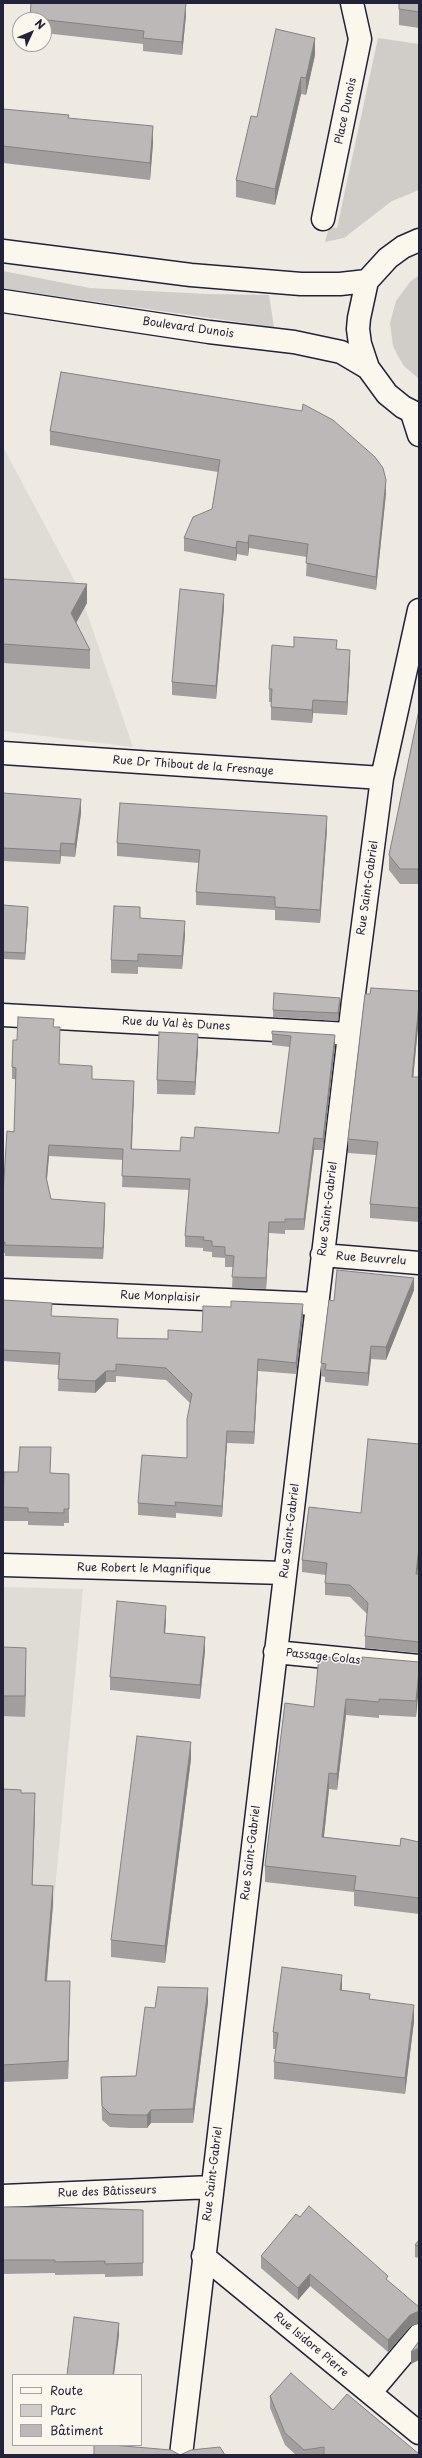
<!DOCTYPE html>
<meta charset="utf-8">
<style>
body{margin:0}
#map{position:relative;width:422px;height:2458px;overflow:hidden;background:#eeeae2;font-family:"Playpen Sans",sans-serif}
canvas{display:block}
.frame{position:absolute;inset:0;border:4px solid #22223b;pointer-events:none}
.legend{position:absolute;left:12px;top:2374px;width:130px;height:72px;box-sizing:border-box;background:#fbf7ec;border:1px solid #a4a2a5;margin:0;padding:5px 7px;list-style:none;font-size:12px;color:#22223b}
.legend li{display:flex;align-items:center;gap:8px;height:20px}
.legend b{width:20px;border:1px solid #a4a2a5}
.north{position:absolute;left:12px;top:12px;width:40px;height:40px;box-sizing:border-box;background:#fbf7ec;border:1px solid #a4a2a5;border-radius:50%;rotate:46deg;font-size:11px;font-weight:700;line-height:16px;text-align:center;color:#22223b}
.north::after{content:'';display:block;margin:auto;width:14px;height:18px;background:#22223b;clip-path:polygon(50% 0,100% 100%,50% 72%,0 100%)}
</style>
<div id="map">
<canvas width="422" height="2458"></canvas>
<div class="frame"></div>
<ul class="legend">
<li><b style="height:5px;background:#fbf7ec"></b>Route</li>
<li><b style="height:11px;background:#d0cdc9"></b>Parc</li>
<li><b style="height:11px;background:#bcb8b8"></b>Bâtiment</li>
</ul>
<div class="north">N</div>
</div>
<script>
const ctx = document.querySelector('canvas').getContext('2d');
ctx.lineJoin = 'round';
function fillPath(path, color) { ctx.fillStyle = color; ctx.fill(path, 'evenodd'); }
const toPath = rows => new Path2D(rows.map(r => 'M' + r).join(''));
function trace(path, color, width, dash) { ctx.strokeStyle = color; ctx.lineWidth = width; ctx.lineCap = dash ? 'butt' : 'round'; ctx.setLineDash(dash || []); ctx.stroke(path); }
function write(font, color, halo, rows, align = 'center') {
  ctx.font = font + ' "Playpen Sans",sans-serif'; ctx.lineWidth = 3; ctx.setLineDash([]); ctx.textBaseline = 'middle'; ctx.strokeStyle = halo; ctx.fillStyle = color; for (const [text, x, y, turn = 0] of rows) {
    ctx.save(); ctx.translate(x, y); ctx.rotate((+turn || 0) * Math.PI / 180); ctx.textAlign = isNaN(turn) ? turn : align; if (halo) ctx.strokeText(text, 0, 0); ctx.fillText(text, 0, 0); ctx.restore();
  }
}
fillPath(toPath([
 [3,447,78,587,133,747,3,731],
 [3,1587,83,1589,45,1998,3,1999]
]), '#dfdbd5');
fillPath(toPath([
 [378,38,419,44,419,190,392,201,344,238,325,242,329,227,337,228],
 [3,271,90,288,207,294,269,295,274,327,13,290,3,288],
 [419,275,419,379,404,366,398,356,393,346,390,323,396,301,410,282]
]), '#d0cdc9');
const minor = toPath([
 [323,219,360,39,352,3],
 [412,413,419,435],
 [3,753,382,778],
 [3,1015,349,1034],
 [322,1255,419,1263],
 [3,1290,317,1304],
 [3,1565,285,1573],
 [275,1652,419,1666],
 [3,2196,212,2187],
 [203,2256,419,2433],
 [371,2392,419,2335],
 [181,2455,353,1001,382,778,419,610]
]);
const major = toPath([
 [419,240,403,247,388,258,367,281,359,318,358,329,360,344,368,368,387,394,403,407,419,415],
 [3,251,191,275,301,284,340,284,367,281],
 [3,301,209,332,294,342,341,352,368,368]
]);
trace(minor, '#22223b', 25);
trace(major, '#22223b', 25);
trace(minor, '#fbf7ec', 22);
trace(major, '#fbf7ec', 22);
fillPath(toPath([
 [31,3,186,15,182,55,143,51,143,44,44,33,44,20,30,20],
 [419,3,419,28,399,25,399,9],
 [315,55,306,95,301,94,275,205,236,197,236,180,257,117],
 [3,109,69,118,153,143,150,180,3,163],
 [61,372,386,493,376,590,306,576,307,557,249,548,248,556,237,554,236,561,184,551,184,538,212,509,218,472,50,445,50,431],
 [3,579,87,603,76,623,90,650,90,669,3,663],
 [224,607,216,699,172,695,172,682],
 [337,649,350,663,347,715,313,713,312,723,271,720,271,702,269,702,269,689],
 [419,710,419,884,400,884,389,870,389,855],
 [3,793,81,813,75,857,61,856,60,864,3,861],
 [327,829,320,923,275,920,275,910,196,905,196,892,199,863,117,856,117,843],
 [3,905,28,915,25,960,3,959],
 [140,919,185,935,182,969,138,967,138,974,111,973,111,960],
 [419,991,419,1017,413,1077,419,1077,419,1222,370,1218,370,1204,376,1155,348,1153,348,1139,370,994],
 [340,1006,338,1021,273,1017,273,1010],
 [54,1027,60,1038,59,1064,92,1079,134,1092,132,1149,180,1151,194,1138,279,1133,290,1047,272,1045,272,1031,335,1046,323,1150,314,1150,304,1230,285,1230,285,1234,269,1233,266,1289,232,1288,233,1267,225,1267,225,1258,212,1257,212,1252,203,1251,203,1248,185,1247,185,1236,189,1190,122,1187,123,1160,49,1156,47,1180,51,1199,105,1214,103,1259,5,1256,5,1253,3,1253,3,1194,14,1132,16,1079,12,1079,12,1067,17,1040],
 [198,1048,195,1095,157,1094,157,1080],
 [414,1290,386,1360,371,1359,368,1386,325,1382,325,1377,321,1376,321,1363,334,1301],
 [3,1300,118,1338,168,1339,202,1332,303,1316,296,1374,258,1371,254,1444,227,1443,222,1517,176,1513,176,1518,138,1515,138,1503,187,1458,190,1403,166,1380,116,1376,116,1382,106,1382,95,1393,58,1391,59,1365,3,1361],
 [419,1444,419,1559,417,1574,419,1574,419,1653,365,1648,365,1636,367,1614,350,1597,325,1595,325,1583,326,1575,302,1572,302,1560,361,1513],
 [51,1473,69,1474,69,1523,64,1523,64,1526,28,1525,28,1521,3,1521,3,1503],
 [166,1619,165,1633,205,1651,200,1699,110,1690,110,1677],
 [3,1647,26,1668,25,1717,3,1716],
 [362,1661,419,1662,416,1717,379,1715,379,1718,346,1715,337,1790,329,1789,324,1837,400,1846,419,1842,419,1914,354,1906,354,1892,265,1882,265,1866,314,1707],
 [191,1759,165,1963,111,1957,111,1940],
 [3,1789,21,1793,35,1811,32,1885,53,1903,47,1981,70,1999,68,2079,3,2082],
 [342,1990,370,1999,414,2021,405,2094,274,2079,274,2062,276,2049,273,2049,273,2032],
 [208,2002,193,2123,151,2123,147,2128,130,2128,110,2127,102,2120,101,2077,136,2076,155,2008],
 [3,2207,143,2210,143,2276,105,2277,105,2274,55,2275,55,2273,3,2274],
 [300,2217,388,2281,410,2327,388,2352,310,2286,298,2300,261,2268,261,2256],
 [419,2240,419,2258,415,2257,415,2245],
 [270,2396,333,2410,419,2455,296,2455,285,2445,270,2408]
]), '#a29e9e');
fillPath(toPath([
 [186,3,186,15,182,55,182,42],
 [315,38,315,55,306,95,306,78],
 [301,77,301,94,275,205,275,189],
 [153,126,153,143,150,180,150,163],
 [386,480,386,493,376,590,376,577],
 [249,535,249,548,248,556,248,543],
 [237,541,237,554,236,561,236,548],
 [87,584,87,603,71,632,71,613],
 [224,594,224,607,216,699,216,686],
 [350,650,350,663,347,715,347,702],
 [313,700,313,713,312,723,312,710],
 [81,799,81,813,75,857,75,844],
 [327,816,327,829,320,923,320,910],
 [61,843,61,856,60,864,60,851],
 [28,907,28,915,25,960,25,953],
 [185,921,185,935,182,969,182,956],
 [340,998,340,1006,338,1021,338,1013],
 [419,1003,419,1017,412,1091,412,1077],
 [198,1034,198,1048,195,1095,195,1082],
 [335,1035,335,1046,323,1150,323,1139],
 [134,1081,134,1092,131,1160,131,1149],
 [314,1138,314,1150,304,1230,304,1219],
 [49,1145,49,1156,46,1188,46,1177],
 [105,1203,105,1214,103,1259,103,1248],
 [269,1222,269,1233,266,1289,266,1278],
 [414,1278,414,1290,386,1360,386,1347],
 [303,1304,303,1316,296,1374,296,1363],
 [371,1346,371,1359,368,1386,368,1373],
 [258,1359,258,1371,254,1444,254,1432],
 [106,1371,106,1382,95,1393,95,1381],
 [227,1431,227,1443,222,1517,222,1506],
 [419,1547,419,1559,416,1586,416,1574],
 [166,1606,166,1619,164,1647,164,1633],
 [205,1637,205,1651,200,1699,200,1685],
 [26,1648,26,1668,25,1717,25,1696],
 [419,1671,419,1687,416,1717,416,1701],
 [346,1699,346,1715,337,1790,337,1774],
 [191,1742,191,1759,165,1963,165,1946],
 [329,1773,329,1789,322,1853,322,1837],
 [35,1793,35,1811,32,1903,32,1885],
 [53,1886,53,1903,45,1998,45,1981],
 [342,1975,342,1991,340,1990],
 [70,1981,70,1999,68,2079,68,2061],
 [208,1988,208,2002,193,2123,193,2109],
 [414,2005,414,2021,405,2094,405,2078],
 [151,2110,151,2123,147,2128,147,2115],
 [310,2274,310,2286,298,2300,298,2288],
 [419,2311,419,2323,410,2327,388,2352,388,2340,410,2315],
 [119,2323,119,2336,114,2375,113,2375],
 [419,2348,419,2360,411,2364,411,2352]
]), '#848181');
const building = toPath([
 [31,3,186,3,182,42,143,38,144,31,30,18,31,3],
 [399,3,419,3,419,12,399,9,399,3],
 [276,29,315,38,306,78,301,77,275,189,236,180,251,116,257,117,276,29],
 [3,109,69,115,68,118,153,126,150,163,3,146,3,109],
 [61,372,302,411,303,404,333,420,375,457,383,468,386,480,376,577,306,563,308,544,249,535,248,543,237,541,236,548,184,538,193,517,212,509,220,460,50,431,61,372],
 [3,579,87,584,71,613,90,650,3,644,3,579],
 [180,589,224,594,216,686,172,682,180,589],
 [294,637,337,640,336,649,350,650,347,702,313,700,312,710,271,707,272,689,269,689,272,645,294,647,294,637],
 [419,710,419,869,400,869,389,855,419,710],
 [3,793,81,799,75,844,61,843,60,851,3,848,3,793],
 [120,803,327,816,320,910,275,907,275,897,196,892,200,850,117,843,120,803],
 [3,905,28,907,25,953,3,952,3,905],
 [114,906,140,907,140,918,185,921,182,956,138,954,138,961,111,960,114,906],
 [371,988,419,991,419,1003,412,1077,419,1077,419,1208,370,1204,378,1142,348,1139,365,994,370,994,371,988],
 [274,993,340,998,338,1013,273,1010,274,993],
 [18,1017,54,1019,53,1027,60,1027,59,1064,92,1066,92,1079,134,1081,131,1149,180,1151,181,1137,194,1138,195,1127,279,1133,291,1036,272,1034,272,1031,335,1035,323,1139,314,1138,304,1219,285,1219,285,1222,269,1222,266,1278,232,1277,234,1256,225,1255,225,1247,212,1246,212,1241,203,1240,204,1237,185,1236,190,1179,122,1176,123,1149,49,1145,46,1177,51,1199,105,1203,103,1248,5,1245,5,1242,3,1242,3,1194,7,1131,14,1132,16,1068,12,1067,13,1040,17,1040,18,1017],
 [159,1032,198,1034,195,1082,157,1080,159,1032],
 [337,1270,414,1278,386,1347,371,1346,368,1373,325,1370,326,1364,321,1363,329,1300,334,1301,337,1270],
 [3,1300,52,1303,51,1316,118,1319,117,1338,168,1339,168,1330,202,1332,203,1306,231,1307,231,1301,303,1304,296,1363,258,1359,254,1432,227,1431,222,1506,175,1502,176,1506,138,1503,142,1455,187,1458,187,1419,192,1394,166,1368,116,1364,116,1371,106,1371,95,1381,58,1379,60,1353,3,1350,3,1300],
 [368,1439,419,1444,419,1547,416,1574,419,1574,419,1642,365,1636,368,1603,350,1585,325,1583,327,1563,302,1560,309,1507,361,1513,368,1439],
 [20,1447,51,1447,50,1473,69,1474,69,1509,64,1509,64,1513,28,1512,28,1508,3,1507,4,1472,18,1472,20,1447],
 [117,1601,166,1606,164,1633,205,1637,200,1685,110,1677,117,1601],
 [3,1647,26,1648,25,1696,3,1696,3,1647],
 [319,1656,362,1661,362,1657,419,1662,419,1671,416,1701,379,1699,379,1702,346,1699,337,1774,329,1773,322,1837,400,1846,401,1838,419,1842,419,1898,354,1890,356,1876,265,1866,285,1703,314,1707,319,1656],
 [137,1736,191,1742,165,1946,111,1940,137,1736],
 [3,1789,21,1790,21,1793,35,1793,32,1885,53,1886,45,1981,70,1981,68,2061,3,2065,3,1789],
 [282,1967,342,1975,340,1990,370,1994,369,1999,414,2005,405,2078,274,2062,278,2033,273,2032,282,1967],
 [158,1987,208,1988,193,2109,151,2110,147,2115,130,2115,110,2114,102,2106,101,2077,136,2076,145,2007,155,2008,158,1987],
 [309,2206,388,2276,386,2279,419,2307,419,2311,410,2315,388,2340,310,2274,298,2288,261,2256,296,2214,300,2217,309,2206],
 [3,2207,45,2207,143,2210,143,2263,105,2264,105,2261,55,2262,55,2260,3,2260,3,2207],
 [419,2240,419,2246,415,2245,419,2240],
 [74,2317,119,2323,113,2375,67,2375,74,2317],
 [419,2341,419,2348,411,2352,419,2341],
 [291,2373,333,2410,347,2394,419,2454,419,2455,324,2455,324,2447,304,2450,285,2433,270,2396,291,2373],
 [94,2445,112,2445,171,2450,180,2455,191,2450,220,2447,225,2455,94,2455,94,2445]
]);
fillPath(building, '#bcb8b8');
trace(building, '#848181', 1);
write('11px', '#22223b', '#fbf7ec', [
 ["Place Dunois",346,111,-78],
 ["Boulevard Dunois",188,328,8],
 ["Rue Dr Thibout de la Fresnaye",193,766,4],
 ["Rue Saint-Gabriel",368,888,-82],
 ["Rue du Val ès Dunes",176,1024,3],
 ["Rue Saint-Gabriel",328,1209,-83],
 ["Rue Beuvrelu",371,1259,4],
 ["Rue Monplaisir",160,1297,2],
 ["Rue Saint-Gabriel",290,1531,-83],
 ["Rue Robert le Magnifique",144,1569,1],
 ["Passage Colas",323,1657,6],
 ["Rue Saint-Gabriel",251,1853,-83],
 ["Rue Saint-Gabriel",213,2174,-83],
 ["Rue des Bâtisseurs",107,2192,-2],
 ["Rue Isidore Pierre",311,2345,40]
]);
</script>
